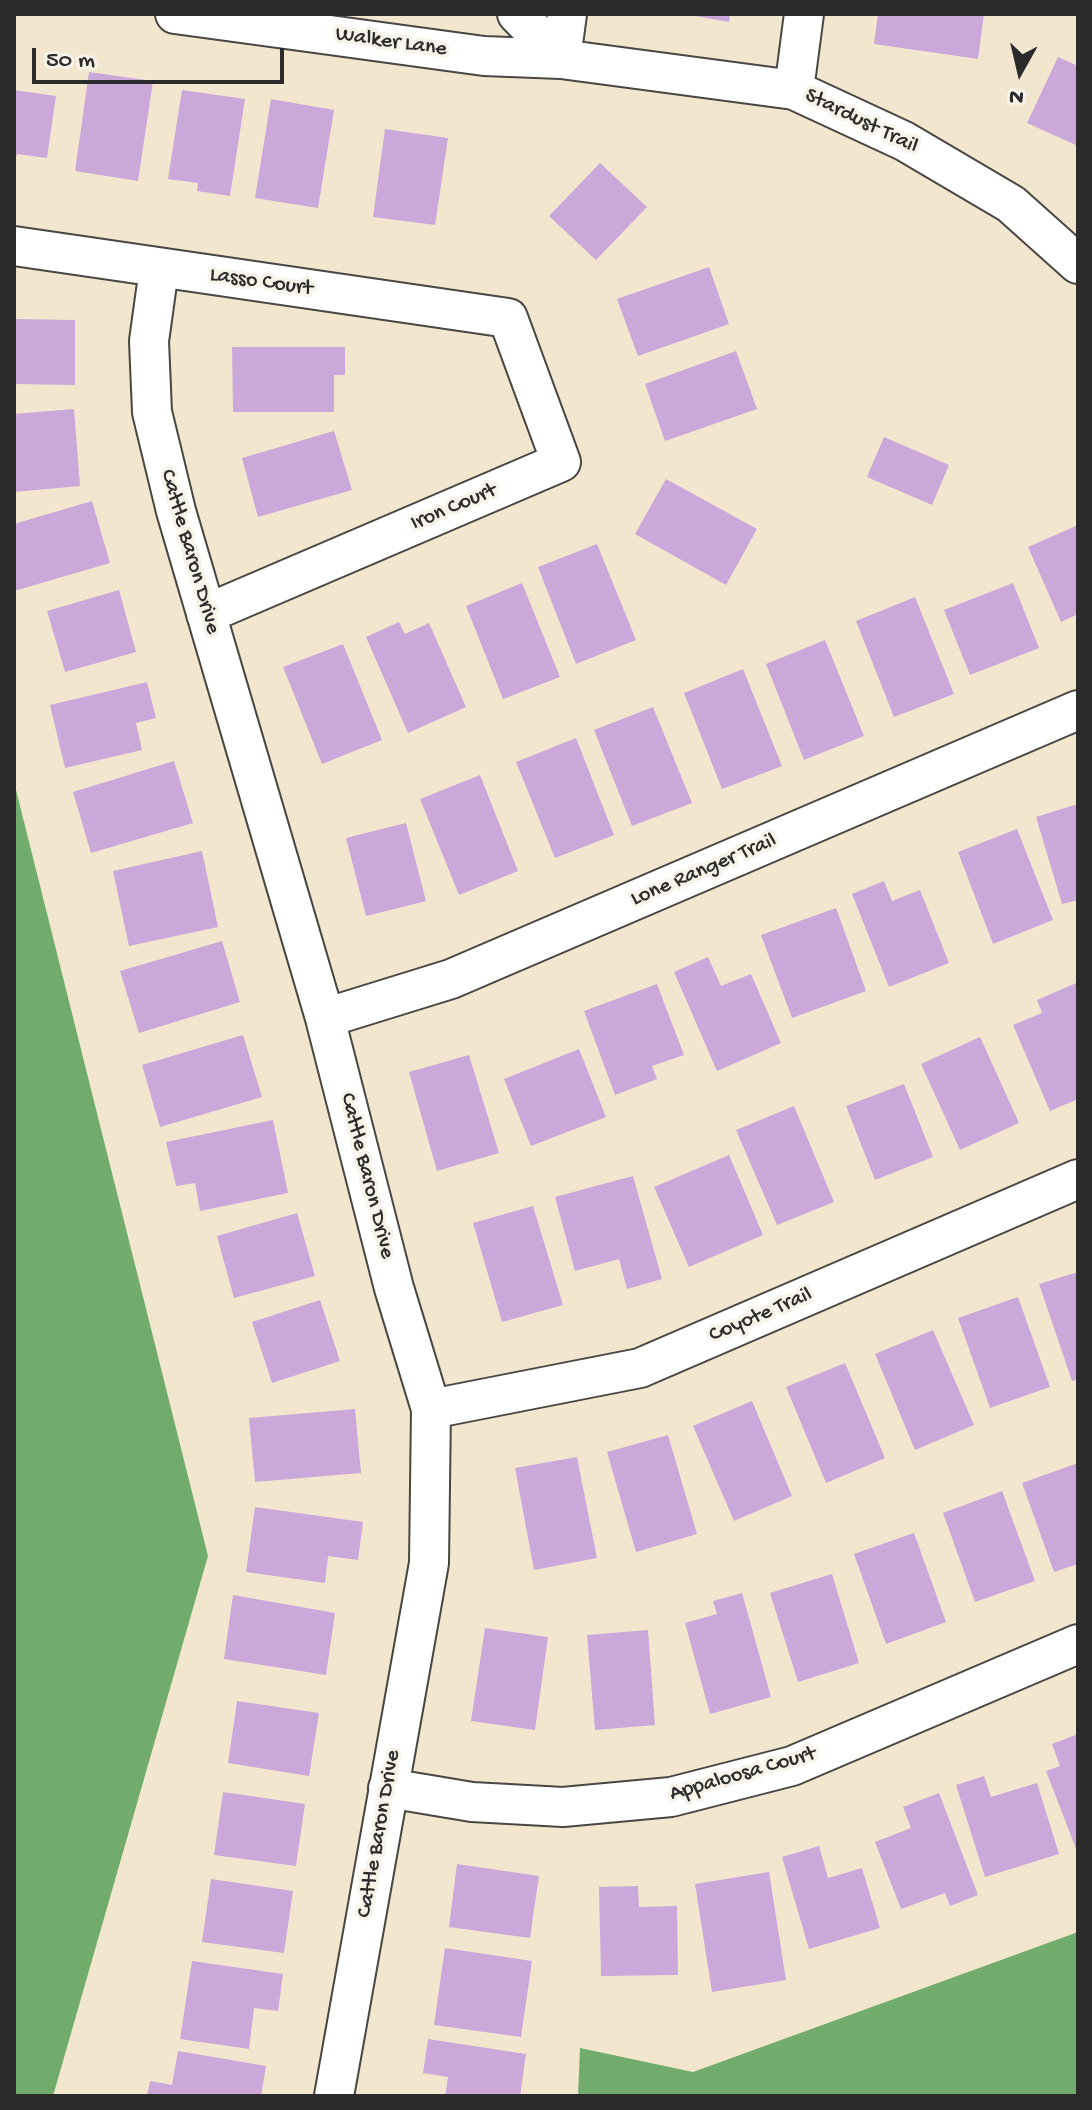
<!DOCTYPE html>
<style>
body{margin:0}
#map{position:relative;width:1092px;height:2110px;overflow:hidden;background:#f3e6ce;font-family:"Gochi Hand",sans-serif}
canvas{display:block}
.frame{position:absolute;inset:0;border:16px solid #2b2b2b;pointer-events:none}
.north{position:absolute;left:980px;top:32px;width:80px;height:80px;-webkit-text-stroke:6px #f7f3e8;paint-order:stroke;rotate:188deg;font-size:22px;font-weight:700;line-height:32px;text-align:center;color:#2b2b2b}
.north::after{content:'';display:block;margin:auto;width:28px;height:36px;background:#2b2b2b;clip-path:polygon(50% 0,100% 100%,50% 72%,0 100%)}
.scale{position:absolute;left:32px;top:48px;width:252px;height:36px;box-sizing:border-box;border:4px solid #2b2b2b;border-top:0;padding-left:10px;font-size:24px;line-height:28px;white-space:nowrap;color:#2b2b2b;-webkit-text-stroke:6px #f7f3e8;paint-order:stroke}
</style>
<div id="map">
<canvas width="1092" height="2110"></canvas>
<div class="frame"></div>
<div class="north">N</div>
<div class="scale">50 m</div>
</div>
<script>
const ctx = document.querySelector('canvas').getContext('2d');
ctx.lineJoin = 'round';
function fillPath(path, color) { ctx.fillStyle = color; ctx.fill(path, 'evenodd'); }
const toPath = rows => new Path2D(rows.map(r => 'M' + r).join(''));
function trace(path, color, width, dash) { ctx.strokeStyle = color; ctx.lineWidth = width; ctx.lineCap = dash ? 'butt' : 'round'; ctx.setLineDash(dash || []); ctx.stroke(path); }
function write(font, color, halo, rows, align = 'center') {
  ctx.font = font + ' "Gochi Hand",sans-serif'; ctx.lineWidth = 7; ctx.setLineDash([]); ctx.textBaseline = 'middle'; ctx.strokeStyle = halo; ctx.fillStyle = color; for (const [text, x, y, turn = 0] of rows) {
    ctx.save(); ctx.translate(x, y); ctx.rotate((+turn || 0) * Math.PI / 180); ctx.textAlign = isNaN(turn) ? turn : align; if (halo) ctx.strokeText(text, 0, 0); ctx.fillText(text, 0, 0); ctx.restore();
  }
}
fillPath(toPath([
 [14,782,208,1556,53,2096,14,2096],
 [1078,1932,1078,2096,578,2096,580,2048,693,2072]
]), '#72ac6c');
fillPath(toPath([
 [684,14,730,14,729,22],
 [878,14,984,14,978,59,874,44],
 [1058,57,1078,66,1078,146,1027,123],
 [89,72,153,81,138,181,75,171],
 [14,90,56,96,47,158,17,154,14,164],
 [182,90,245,99,230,196,197,191,198,183,168,179],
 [271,99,334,110,318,208,255,198],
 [385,129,448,138,435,225,373,217],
 [600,163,647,207,596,260,549,216],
 [709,267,729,324,638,356,617,299],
 [14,319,75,320,75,385,14,384],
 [232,347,345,347,345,375,334,375,334,412,233,412],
 [736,351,757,409,665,441,645,384],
 [74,409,80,486,14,492,14,414],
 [334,431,352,490,258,517,242,458],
 [884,437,949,465,932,505,867,477],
 [666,479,757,529,726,585,635,534],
 [92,501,110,563,14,591,14,524],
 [1078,525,1078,614,1061,622,1028,547],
 [597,544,636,640,576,664,538,567],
 [522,583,560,677,503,699,466,606],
 [1013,583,1039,648,970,675,944,610],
 [119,590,136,652,65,672,47,611],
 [915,597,954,694,894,717,856,621],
 [399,622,405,634,429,623,466,707,408,733,366,637],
 [825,640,864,736,804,760,766,664],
 [343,644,382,740,322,764,283,667],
 [743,669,782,766,722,789,684,693],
 [147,682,156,718,136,723,142,750,65,768,50,705],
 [653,707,692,803,632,826,594,730],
 [576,738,614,835,555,858,516,762],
 [174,761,193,823,91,853,73,792],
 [480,775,518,871,459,895,420,799],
 [1078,804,1078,900,1062,904,1036,817],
 [406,823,426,901,366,916,346,838],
 [1017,829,1053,920,993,944,958,852],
 [202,851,218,927,129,946,113,871],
 [884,881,892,901,920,890,949,963,889,987,852,894],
 [836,908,866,991,792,1018,761,935],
 [222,941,240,1002,139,1033,120,971],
 [708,957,721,986,751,974,781,1043,717,1071,674,972],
 [1076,983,1078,1099,1050,1111,1013,1025,1042,1013,1037,1000],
 [657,984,684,1055,652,1066,657,1079,615,1095,584,1011],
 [243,1035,262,1097,160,1127,142,1065],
 [980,1037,1019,1123,960,1150,921,1064],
 [579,1049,606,1117,531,1146,504,1079],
 [469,1055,499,1153,437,1171,409,1072],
 [904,1084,933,1157,875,1180,846,1106],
 [794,1106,834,1202,777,1225,736,1130],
 [273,1120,288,1193,200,1211,195,1183,176,1186,166,1142],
 [729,1155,763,1235,689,1267,654,1187],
 [633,1176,662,1279,627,1289,619,1259,575,1271,555,1197],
 [533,1206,563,1305,502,1322,473,1223],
 [297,1213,315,1276,234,1298,217,1236],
 [1078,1272,1078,1379,1072,1381,1039,1284],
 [1018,1297,1050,1387,990,1408,958,1318],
 [320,1300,340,1361,272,1383,252,1322],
 [933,1330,974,1425,915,1450,875,1354],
 [845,1363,885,1458,826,1483,786,1387],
 [752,1401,792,1496,734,1521,693,1426],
 [355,1409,361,1473,255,1482,249,1418],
 [668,1435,697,1534,636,1552,607,1452],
 [577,1457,597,1558,534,1570,515,1468],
 [1078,1463,1078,1564,1054,1572,1022,1483],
 [1002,1491,1035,1581,975,1602,943,1513],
 [255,1507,363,1522,358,1560,328,1556,325,1583,246,1572],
 [914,1533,946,1622,886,1644,854,1554],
 [832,1574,859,1663,798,1682,770,1593],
 [742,1593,771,1697,710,1714,685,1623,717,1614,713,1601],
 [233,1595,335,1613,326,1675,224,1659],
 [485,1628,548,1637,535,1730,471,1721],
 [648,1630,655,1725,595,1730,587,1635],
 [237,1701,319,1713,309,1776,228,1763],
 [1078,1734,1078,1854,1046,1771,1060,1766,1052,1744],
 [984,1776,991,1797,1037,1783,1059,1854,985,1877,956,1785],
 [223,1792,305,1804,296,1866,214,1855],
 [939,1793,978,1895,950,1906,945,1893,901,1909,875,1842,911,1828,903,1807],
 [819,1846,828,1878,862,1868,880,1928,809,1949,782,1857],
 [457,1864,539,1876,530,1938,449,1927],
 [769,1872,786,1980,712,1992,695,1884],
 [211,1879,293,1891,284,1953,202,1942],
 [638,1886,639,1907,677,1906,678,1975,601,1976,599,1887],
 [445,1948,532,1961,521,2037,434,2025],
 [192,1961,283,1974,278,2011,254,2008,249,2049,180,2039],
 [428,2039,526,2054,520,2096,445,2096,448,2077,423,2073],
 [178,2051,266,2066,261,2096,147,2096,150,2081,172,2085]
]), '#caa9da');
const minor = toPath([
 [175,14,484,56,561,59,794,90,904,141,1011,204,1078,264],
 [517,14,561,59],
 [561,59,567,14],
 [794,90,804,14],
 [14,246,508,318,561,462,206,614],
 [159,269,149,341,152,412,176,511,325,1018,394,1288,431,1409,429,1563,334,2096],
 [325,1018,451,979,1078,710],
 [431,1409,640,1368,1078,1179],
 [388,1788,472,1802,563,1807,671,1797,792,1766,1078,1644]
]);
trace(minor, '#494743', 42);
trace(minor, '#fff', 38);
write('22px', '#2b2b2b', '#f7f3e8', [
 ["Walker Lane",391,43,8],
 ["Stardust Trail",861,122,26],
 ["Lasso Court",261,283,8],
 ["Iron Court",454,508,-23],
 ["Cattle Baron Drive",189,552,74],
 ["Lone Ranger Trail",704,871,-23],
 ["Cattle Baron Drive",366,1176,76],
 ["Coyote Trail",761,1316,-23],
 ["Appaloosa Court",743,1775,-16],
 ["Cattle Baron Drive",380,1834,-80]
]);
</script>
